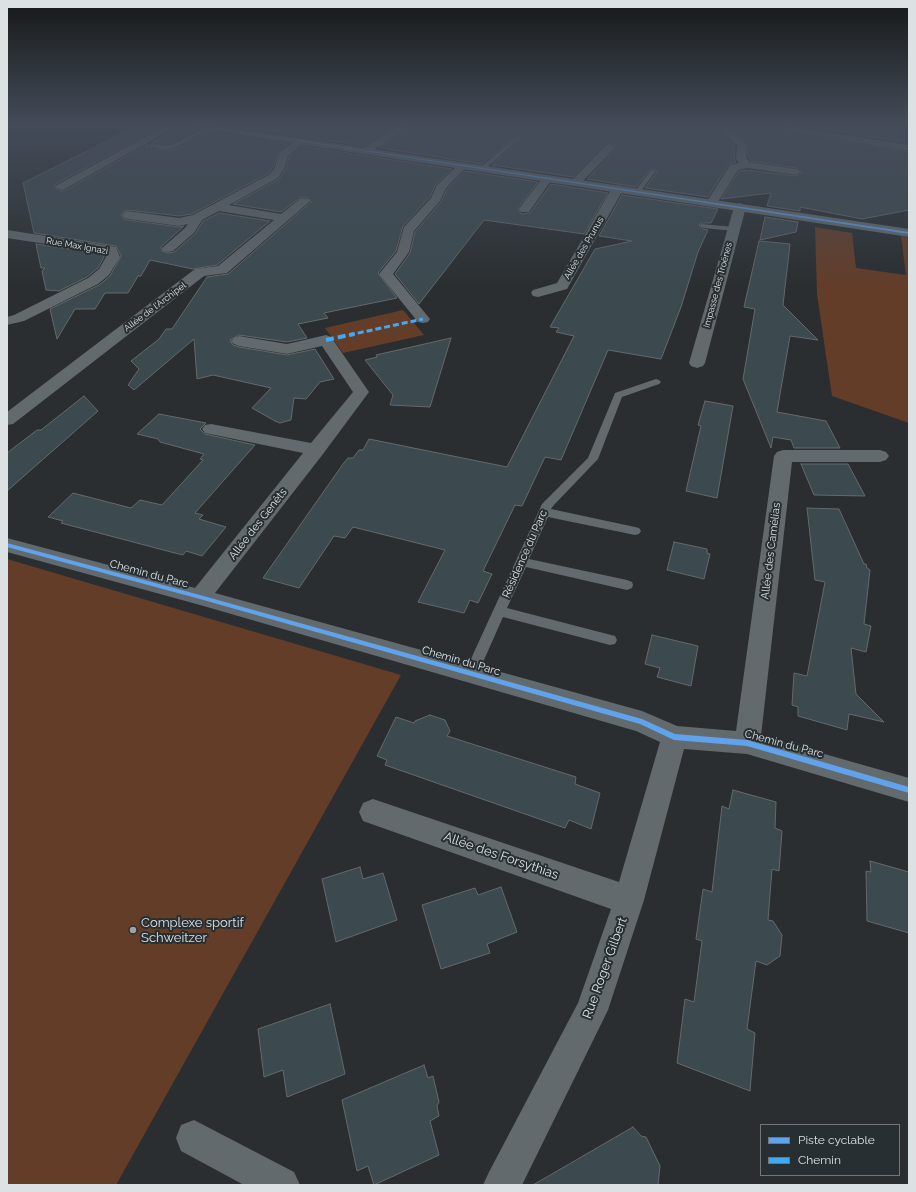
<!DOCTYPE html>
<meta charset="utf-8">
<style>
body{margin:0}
#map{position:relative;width:916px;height:1192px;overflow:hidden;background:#2a2e30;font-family:Raleway,sans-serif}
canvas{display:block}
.frame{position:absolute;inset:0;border:8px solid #dce1e3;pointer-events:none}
.legend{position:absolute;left:760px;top:1124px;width:140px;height:52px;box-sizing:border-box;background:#282f32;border:1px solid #707679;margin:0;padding:5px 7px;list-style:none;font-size:12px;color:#dce1e3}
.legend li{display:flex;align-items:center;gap:8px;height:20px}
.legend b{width:20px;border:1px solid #707679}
</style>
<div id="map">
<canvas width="916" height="1192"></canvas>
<div class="frame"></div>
<ul class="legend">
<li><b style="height:5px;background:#60a3ed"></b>Piste cyclable</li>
<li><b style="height:5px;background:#3fa9f5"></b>Chemin</li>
</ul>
</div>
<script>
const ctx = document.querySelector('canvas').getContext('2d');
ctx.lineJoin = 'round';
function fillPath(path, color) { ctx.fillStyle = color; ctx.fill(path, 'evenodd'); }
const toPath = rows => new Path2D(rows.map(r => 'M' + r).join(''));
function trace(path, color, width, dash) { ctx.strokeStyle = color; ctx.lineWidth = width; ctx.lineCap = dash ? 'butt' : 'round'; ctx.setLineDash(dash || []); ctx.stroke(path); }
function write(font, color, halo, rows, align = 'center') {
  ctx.font = font + ' Raleway,sans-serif'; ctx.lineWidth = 4; ctx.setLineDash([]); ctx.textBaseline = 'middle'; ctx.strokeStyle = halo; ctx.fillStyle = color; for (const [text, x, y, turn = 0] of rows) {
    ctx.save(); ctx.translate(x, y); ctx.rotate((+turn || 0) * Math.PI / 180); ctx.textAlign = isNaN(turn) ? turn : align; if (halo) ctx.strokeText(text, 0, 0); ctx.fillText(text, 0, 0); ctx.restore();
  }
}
fillPath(toPath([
 [815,227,852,233,856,268,906,275,901,236,909,238,909,423,832,396,817,294],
 [403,310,424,335,343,353,325,328],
 [7,559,401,675,116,1185,7,1185]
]), '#643d28');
const building = toPath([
 [141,124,166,124,56,184,54,187,60,191,66,190,148,144,147,146,148,147,166,151,176,149,207,132,288,144,278,153,274,166,269,173,192,214,179,216,128,210,124,211,121,214,123,219,128,220,179,227,184,226,161,247,162,251,168,253,174,252,195,234,203,221,219,213,270,221,217,265,193,269,150,260,141,276,138,276,128,293,105,293,95,309,75,309,57,339,50,309,99,285,110,276,121,256,116,246,34,233,23,183,141,124],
 [215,124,398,124,364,146,215,124],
 [414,124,569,124,569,126,573,129,578,124,783,124,778,128,781,131,909,152,909,210,862,219,800,207,800,211,767,206,771,193,721,199,739,171,747,170,796,176,802,173,796,168,751,161,748,157,747,142,728,129,722,133,735,147,734,159,736,162,729,164,708,197,645,188,657,172,656,170,651,169,636,187,587,179,615,150,615,144,610,143,605,144,573,177,492,165,523,137,517,135,482,164,379,148,414,124],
 [787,124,880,124,909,133,909,143,787,124],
 [181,126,186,128,196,130,171,143,151,143,181,126],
 [302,146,452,169,436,184,430,197,403,226,396,251,378,273,397,298,324,313,328,318,298,324,307,338,287,342,239,335,230,340,233,345,239,347,287,355,315,349,334,379,320,382,306,399,294,398,291,420,280,423,275,421,252,408,271,388,213,375,197,379,194,339,134,390,128,385,139,369,131,361,159,339,166,329,172,329,207,277,228,274,311,202,308,198,300,198,281,212,233,204,279,179,286,168,289,157,302,146],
 [465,171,538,182,518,208,521,214,530,213,551,184,608,193,584,234,484,220,419,304,395,274,410,253,415,232,441,202,447,189,465,171],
 [622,195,718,209,711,223,701,223,699,225,703,229,708,230,698,252,681,307,661,359,608,350,561,460,545,457,522,506,515,505,483,571,492,574,478,603,470,600,464,613,418,602,445,550,353,527,345,538,334,536,299,588,263,578,343,464,348,458,353,458,359,450,363,450,369,439,507,467,574,336,556,332,559,328,550,327,595,249,632,241,599,236,622,195],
 [765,217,798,222,796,232,760,240,765,217],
 [759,241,790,244,783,305,818,340,790,336,777,412,826,421,840,448,794,448,791,440,773,437,771,448,743,379,755,309,744,307,759,241],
 [36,244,104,254,104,257,98,268,87,277,59,291,46,290,42,271,45,268,41,268,36,244],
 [451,338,430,407,390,405,393,395,365,360,377,357,376,355,451,338],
 [84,396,98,411,7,491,7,453,37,430,41,430,84,396],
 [705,401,733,406,717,498,686,491,701,426,698,425,705,401],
 [159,414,206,423,200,429,205,434,255,445,195,513,203,515,199,519,226,527,202,556,186,551,183,555,171,552,61,523,63,521,48,517,73,493,131,508,140,500,162,505,203,460,200,459,204,454,160,442,158,439,137,434,159,414],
 [801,464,848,464,865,496,814,495,801,464],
 [807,508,839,509,864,564,866,564,867,568,870,570,864,624,871,626,866,652,851,648,856,694,884,722,849,714,847,730,798,716,798,707,792,705,794,673,807,676,825,582,815,580,807,508],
 [674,542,707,549,707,553,710,554,704,579,667,570,674,542],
 [652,635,698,646,691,686,657,677,660,668,645,664,652,635],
 [430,715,445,720,450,731,447,736,576,777,575,784,600,793,591,829,569,820,565,828,385,765,387,760,377,756,396,717,414,723,415,721,430,715],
 [733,790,776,802,775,828,782,831,779,871,772,869,768,920,773,921,782,935,780,956,767,965,756,961,747,1029,755,1033,750,1091,677,1063,685,999,694,1002,702,941,696,939,703,889,712,892,722,806,729,809,733,790],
 [870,861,909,872,909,933,867,921,866,871,871,872,870,861],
 [360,867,363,879,383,873,397,920,336,942,322,879,360,867],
 [501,887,517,932,487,944,490,953,441,969,422,905,475,888,478,895,501,887],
 [330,1004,345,1074,287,1097,283,1070,264,1077,258,1029,330,1004],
 [424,1065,428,1078,433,1076,439,1102,437,1106,439,1116,430,1121,439,1155,374,1185,368,1166,357,1171,342,1100,424,1065],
 [633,1127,641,1136,646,1137,660,1166,658,1185,533,1185,633,1127]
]);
fillPath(building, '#3c4a50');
trace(building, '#65696b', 1);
fillPath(toPath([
 [571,124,577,124,573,128,570,126,571,124],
 [209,125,212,127,211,128,175,148,166,150,148,146,151,144,171,145,209,125],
 [517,136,522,137,485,169,481,169,481,167,517,136],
 [651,170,656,171,640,192,636,192,635,191,651,170],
 [701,224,734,227,738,229,734,231,704,228,700,226,701,224],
 [656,379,659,380,661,382,659,384,622,397,598,459,553,506,551,509,635,527,639,528,641,531,639,534,635,535,548,517,529,559,627,580,632,582,633,585,632,588,627,590,526,567,507,608,615,636,617,640,615,644,610,645,503,617,476,678,471,680,466,678,464,674,542,504,588,458,615,393,656,379]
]), '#626a6e');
fillPath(toPath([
 [169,124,181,124,65,189,61,190,55,187,57,185,169,124],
 [401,124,413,124,370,153,362,153,361,151,362,149,401,124],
 [784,125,909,145,909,151,781,130,779,128,784,125],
 [728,130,731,131,746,143,747,145,746,158,750,162,796,169,801,172,796,175,747,168,738,170,716,205,708,205,706,203,730,165,739,163,736,159,737,146,723,133,728,130],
 [301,138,306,141,288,156,285,167,278,178,229,205,281,214,300,199,308,199,310,201,308,203,227,273,204,276,13,424,7,425,7,412,195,269,218,266,274,220,219,211,202,220,194,233,173,251,168,252,163,251,162,248,185,228,188,224,179,226,128,219,124,218,122,215,124,212,128,211,179,218,193,215,270,174,275,167,279,153,297,139,301,138],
 [610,144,614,145,615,147,614,149,580,184,572,184,570,182,572,180,606,145,610,144],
 [464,162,469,165,446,188,440,201,414,231,409,252,393,274,430,319,428,322,423,323,418,322,379,274,397,252,404,227,431,198,437,185,460,163,464,162],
 [548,175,553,178,529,212,521,212,519,209,521,206,544,176,548,175],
 [618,185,624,188,567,289,538,297,533,296,531,293,533,290,557,283,612,188,618,185],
 [740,203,744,205,746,207,705,363,703,366,697,368,691,366,689,363,734,207,736,205,740,203],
 [7,230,111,246,116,247,120,257,109,275,98,284,24,321,7,325,7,317,14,315,88,278,99,269,106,257,105,253,7,238,7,230],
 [326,335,331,337,369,392,323,454,215,593,642,711,677,726,736,731,774,456,777,452,783,450,880,450,886,452,889,456,886,460,880,462,792,462,761,736,909,778,909,802,747,754,684,749,644,900,608,1010,522,1185,483,1185,489,1172,578,1003,611,909,363,821,359,812,363,803,373,799,619,882,660,742,636,731,200,605,7,552,7,538,195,588,303,453,205,433,202,429,205,425,211,424,311,443,353,392,322,346,287,354,239,346,234,344,231,341,234,338,239,336,287,344,326,335],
 [194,1120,294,1172,300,1185,244,1185,181,1151,176,1138,181,1125,194,1120]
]), '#626a6e');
fillPath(toPath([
 [181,124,205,124,909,229,909,237,186,127,181,124]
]), '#646c71');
trace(toPath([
 [349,335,423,319]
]), '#3fa9f5', 3, [6, 3]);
trace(toPath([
 [326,340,354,334]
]), '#3fa9f5', 4, [8, 4]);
fillPath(toPath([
 [185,124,191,124,909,232,909,234,185,124],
 [7,543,200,595,642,719,675,734,747,740,909,787,909,793,747,746,674,740,640,724,200,599,7,547,7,543]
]), '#60a3ed');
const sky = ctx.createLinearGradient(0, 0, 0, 291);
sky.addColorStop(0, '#17191a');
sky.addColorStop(0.43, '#444c59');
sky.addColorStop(1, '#444c5900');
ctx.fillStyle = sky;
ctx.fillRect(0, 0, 916, 291);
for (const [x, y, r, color] of [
 [133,930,4,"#9ea2a4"]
]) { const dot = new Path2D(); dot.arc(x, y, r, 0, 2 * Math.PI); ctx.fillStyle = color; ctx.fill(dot); trace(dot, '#282f32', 1.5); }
write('9px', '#dce1e3', '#282f32', [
 ["Rue Max Ignazi",77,246,10],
 ["Allée des Prunus",584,248,-60],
 ["Impasse des Troënes",718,285,-75],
 ["Allée de l'Archipel",155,307,-37]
]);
write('11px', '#dce1e3', '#282f32', [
 ["Allée des Genêts",258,524,-52],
 ["Allée des Camélias",771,551,-83],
 ["Résidence du Parc",525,554,-66],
 ["Chemin du Parc",149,574,15],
 ["Chemin du Parc",461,661,16],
 ["Chemin du Parc",784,744,15]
]);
write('13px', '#dce1e3', '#282f32', [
 ["Allée des Forsythias",501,856,19],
 ["Rue Roger Gilbert",605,968,-70]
]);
write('13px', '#dce1e3', '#282f32', [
 ["Complexe sportif",141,923],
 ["Schweitzer",141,938]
], 'left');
</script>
